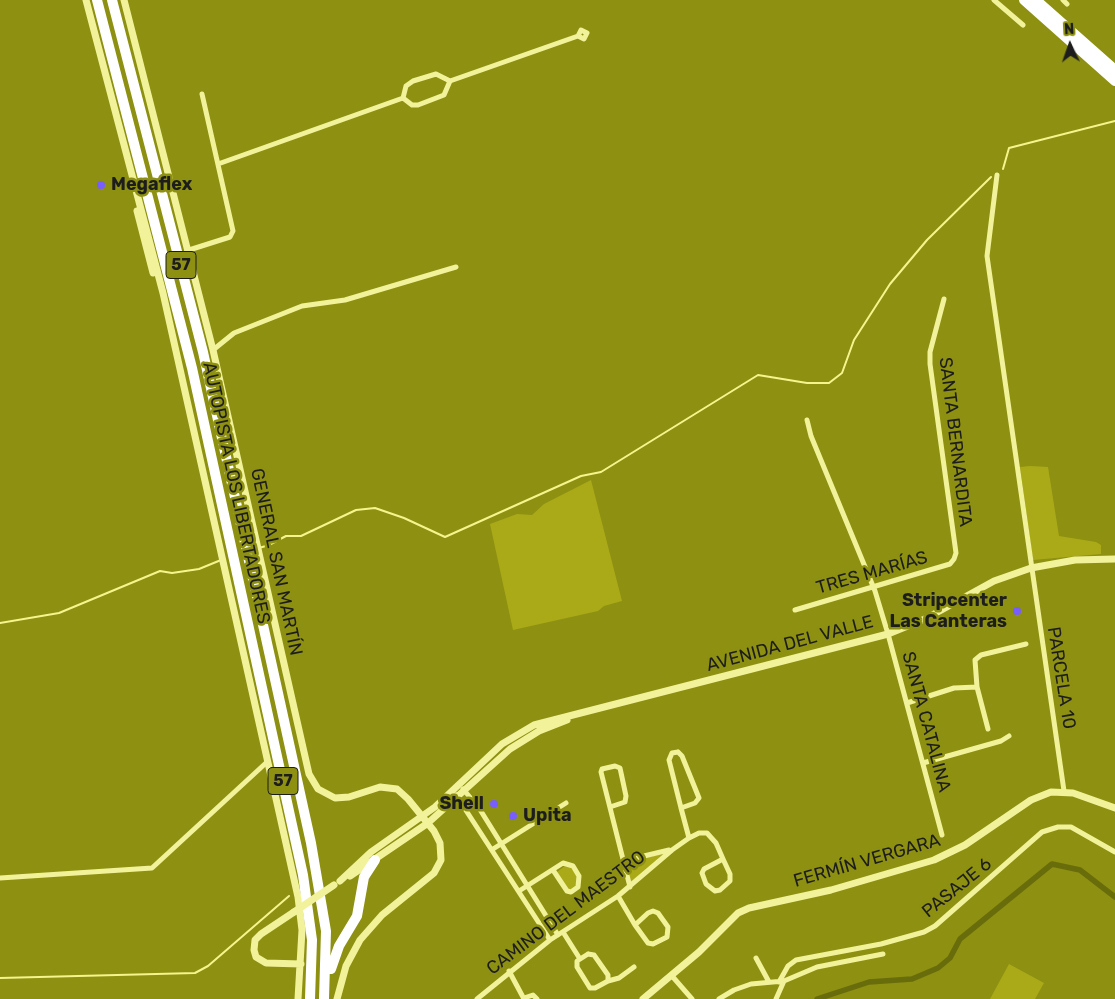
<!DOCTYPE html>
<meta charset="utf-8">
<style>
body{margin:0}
#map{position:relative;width:1115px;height:999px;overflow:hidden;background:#8d9011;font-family:Rubik,sans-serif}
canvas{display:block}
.north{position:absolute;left:1045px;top:20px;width:50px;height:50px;-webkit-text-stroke:4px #8d9011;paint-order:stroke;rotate:357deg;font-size:14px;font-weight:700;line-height:20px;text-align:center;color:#1d1d1d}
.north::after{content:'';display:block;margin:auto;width:18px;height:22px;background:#1d1d1d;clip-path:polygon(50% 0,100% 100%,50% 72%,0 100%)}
</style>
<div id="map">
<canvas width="1115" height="999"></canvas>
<div class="north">N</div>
</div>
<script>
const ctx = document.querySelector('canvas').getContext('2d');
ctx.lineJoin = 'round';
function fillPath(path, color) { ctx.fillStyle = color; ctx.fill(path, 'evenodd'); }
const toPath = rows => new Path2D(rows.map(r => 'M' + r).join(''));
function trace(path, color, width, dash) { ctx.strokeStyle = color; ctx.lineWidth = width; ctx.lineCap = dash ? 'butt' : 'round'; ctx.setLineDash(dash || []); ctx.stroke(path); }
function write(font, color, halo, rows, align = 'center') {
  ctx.font = font + ' Rubik,sans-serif'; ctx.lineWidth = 5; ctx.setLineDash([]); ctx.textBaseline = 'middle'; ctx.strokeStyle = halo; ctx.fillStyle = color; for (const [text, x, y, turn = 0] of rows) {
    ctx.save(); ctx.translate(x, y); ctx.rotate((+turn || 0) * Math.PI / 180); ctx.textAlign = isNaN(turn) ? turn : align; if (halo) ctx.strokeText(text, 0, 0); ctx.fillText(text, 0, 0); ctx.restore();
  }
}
fillPath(toPath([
 [1030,466,1048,467,1059,536,1096,542,1101,545,1101,554,1033,560,1020,467],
 [591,480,622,601,604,606,598,611,513,630,490,524,517,514,532,515,544,504],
 [663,854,631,882,626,862],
 [565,866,571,867,577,876,577,884,572,890,568,889,557,872],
 [1009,964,1044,983,1035,999,990,999]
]), '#aaaa18');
trace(toPath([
 [1003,169,1009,148,1115,121],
 [249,551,269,545,286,536,301,536,356,510,375,508,404,518,445,537,581,476,601,472,758,375,807,383,829,383,842,373,854,340,890,284,927,240,991,177],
 [0,623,59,613,160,571,172,573,199,569,221,560],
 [0,978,195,973,208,966,289,896]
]), '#f6f58d', 2);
trace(toPath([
 [817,999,869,982,912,979,938,968,950,958,960,939,1052,864,1080,870,1115,897]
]), '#696c0a', 5.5);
trace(toPath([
 [994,0,1023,25],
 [1063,0,1067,4],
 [450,81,578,36,581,30,587,33,584,39,578,36],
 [403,98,406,86,413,81,436,74,450,81],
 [403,98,412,105,418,105,444,95,450,81],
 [218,164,403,98],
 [997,175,987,256,1064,791],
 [189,250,230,237,233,231,202,94],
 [213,350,234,333,302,306,345,300,456,267],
 [807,420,811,436,875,591,888,634,942,835],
 [795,610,950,564,954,559,956,553,930,364,930,352,944,299],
 [907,703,954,688,977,687],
 [988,729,977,687,975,660,981,655,1026,644],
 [678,752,682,756,699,798,695,803,681,808,669,760,672,753,678,752],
 [923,763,1001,741,1009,736],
 [463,789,479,808,558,935],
 [456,795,550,940],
 [610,807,625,802,626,796,620,768,615,766,602,769,601,772,630,887],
 [681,808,689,838],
 [493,849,566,803],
 [723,859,730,874,730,881,720,890,715,891,706,884,702,873,704,869,723,859],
 [623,861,669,850],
 [0,878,152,868,267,762],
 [519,891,563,863,573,866,579,876,578,887,571,892,567,891,553,870],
 [618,896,635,925,648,943,653,944,667,937,668,927,658,913,653,911,648,913,635,925],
 [563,932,580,959],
 [588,954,594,955,608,975,608,981,595,988,590,988,577,967,577,961,588,954],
 [756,958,769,982],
 [509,971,524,999],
 [672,976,692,999],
 [608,981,619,978,634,967],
 [779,982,788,966,796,960,881,944,924,932,935,926,1042,832,1058,827,1071,827,1115,852],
 [524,998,533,995,537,999],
 [477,999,550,940,618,896,672,850,689,838,699,833,707,833,716,843,723,859],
 [719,999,734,990,751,984,784,981,817,967,883,954],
 [776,999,784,981]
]), '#f2f29b', 5);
trace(toPath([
 [86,0,163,293,298,897,302,930,298,999],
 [124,0,213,350,309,774,318,789,335,798,349,797,380,787,397,789,408,799,434,831,440,843,441,860,434,873,382,915,360,940,346,966,337,999],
 [137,211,153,273],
 [350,876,428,823,510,749,539,731,567,720],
 [340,881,371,852,435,807,502,744,534,725,888,634,925,619,994,581,1031,568,1075,560,1115,559],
 [294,912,261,934,255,940,254,950,256,957,266,963,301,964],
 [643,999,699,952,738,913,749,908,831,890,934,860,965,845,1031,800,1051,792,1073,793,1115,808]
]), '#f2f29b', 7);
trace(toPath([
 [97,0,192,368,303,875,312,940,310,999],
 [112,0,203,352,311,843,326,931,324,999],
 [1024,0,1115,81],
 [1036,0,1115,70],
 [331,969,339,946,357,916,364,877,375,860]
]), '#fff', 10);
trace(toPath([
 [294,912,334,885]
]), '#f2f29b', 7);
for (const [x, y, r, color] of [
 [101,185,5,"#785dff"],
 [1017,611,5,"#785dff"],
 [494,804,5,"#785dff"],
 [513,816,5,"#785dff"]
]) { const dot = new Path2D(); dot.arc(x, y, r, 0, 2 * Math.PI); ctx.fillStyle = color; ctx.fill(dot); trace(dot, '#8d9011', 2); }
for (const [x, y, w] of [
 [181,265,30],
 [283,781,30]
]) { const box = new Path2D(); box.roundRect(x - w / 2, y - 13.5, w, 27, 4); ctx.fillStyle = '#8d9011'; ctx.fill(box); trace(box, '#1d1d1d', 1); }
write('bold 16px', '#1d1d1d', null, [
 ["57",181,265],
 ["57",283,781]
]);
write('bold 18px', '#1d1d1d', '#8d9011', [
 ["Megaflex",111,185],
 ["Stripcenter",1007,601,"right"],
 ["Las Canteras",1007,622,"right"],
 ["Shell",484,804,"right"],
 ["Upita",523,816]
], 'left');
write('18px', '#1d1d1d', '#8d9011', [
 ["SANTA BERNARDITA",955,442,83],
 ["AUTOPISTA LOS LIBERTADORES",236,493,78],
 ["GENERAL SAN MARTÍN",276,562,78],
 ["TRES MARÍAS",872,573,-16],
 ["AVENIDA DEL VALLE",790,644,-15],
 ["PARCELA 10",1061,678,81],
 ["SANTA CATALINA",926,722,75],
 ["FERMÍN VERGARA",867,861,-16],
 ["PASAJE 6",957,888,-39],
 ["CAMINO DEL MAESTRO",566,913,-37]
]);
</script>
